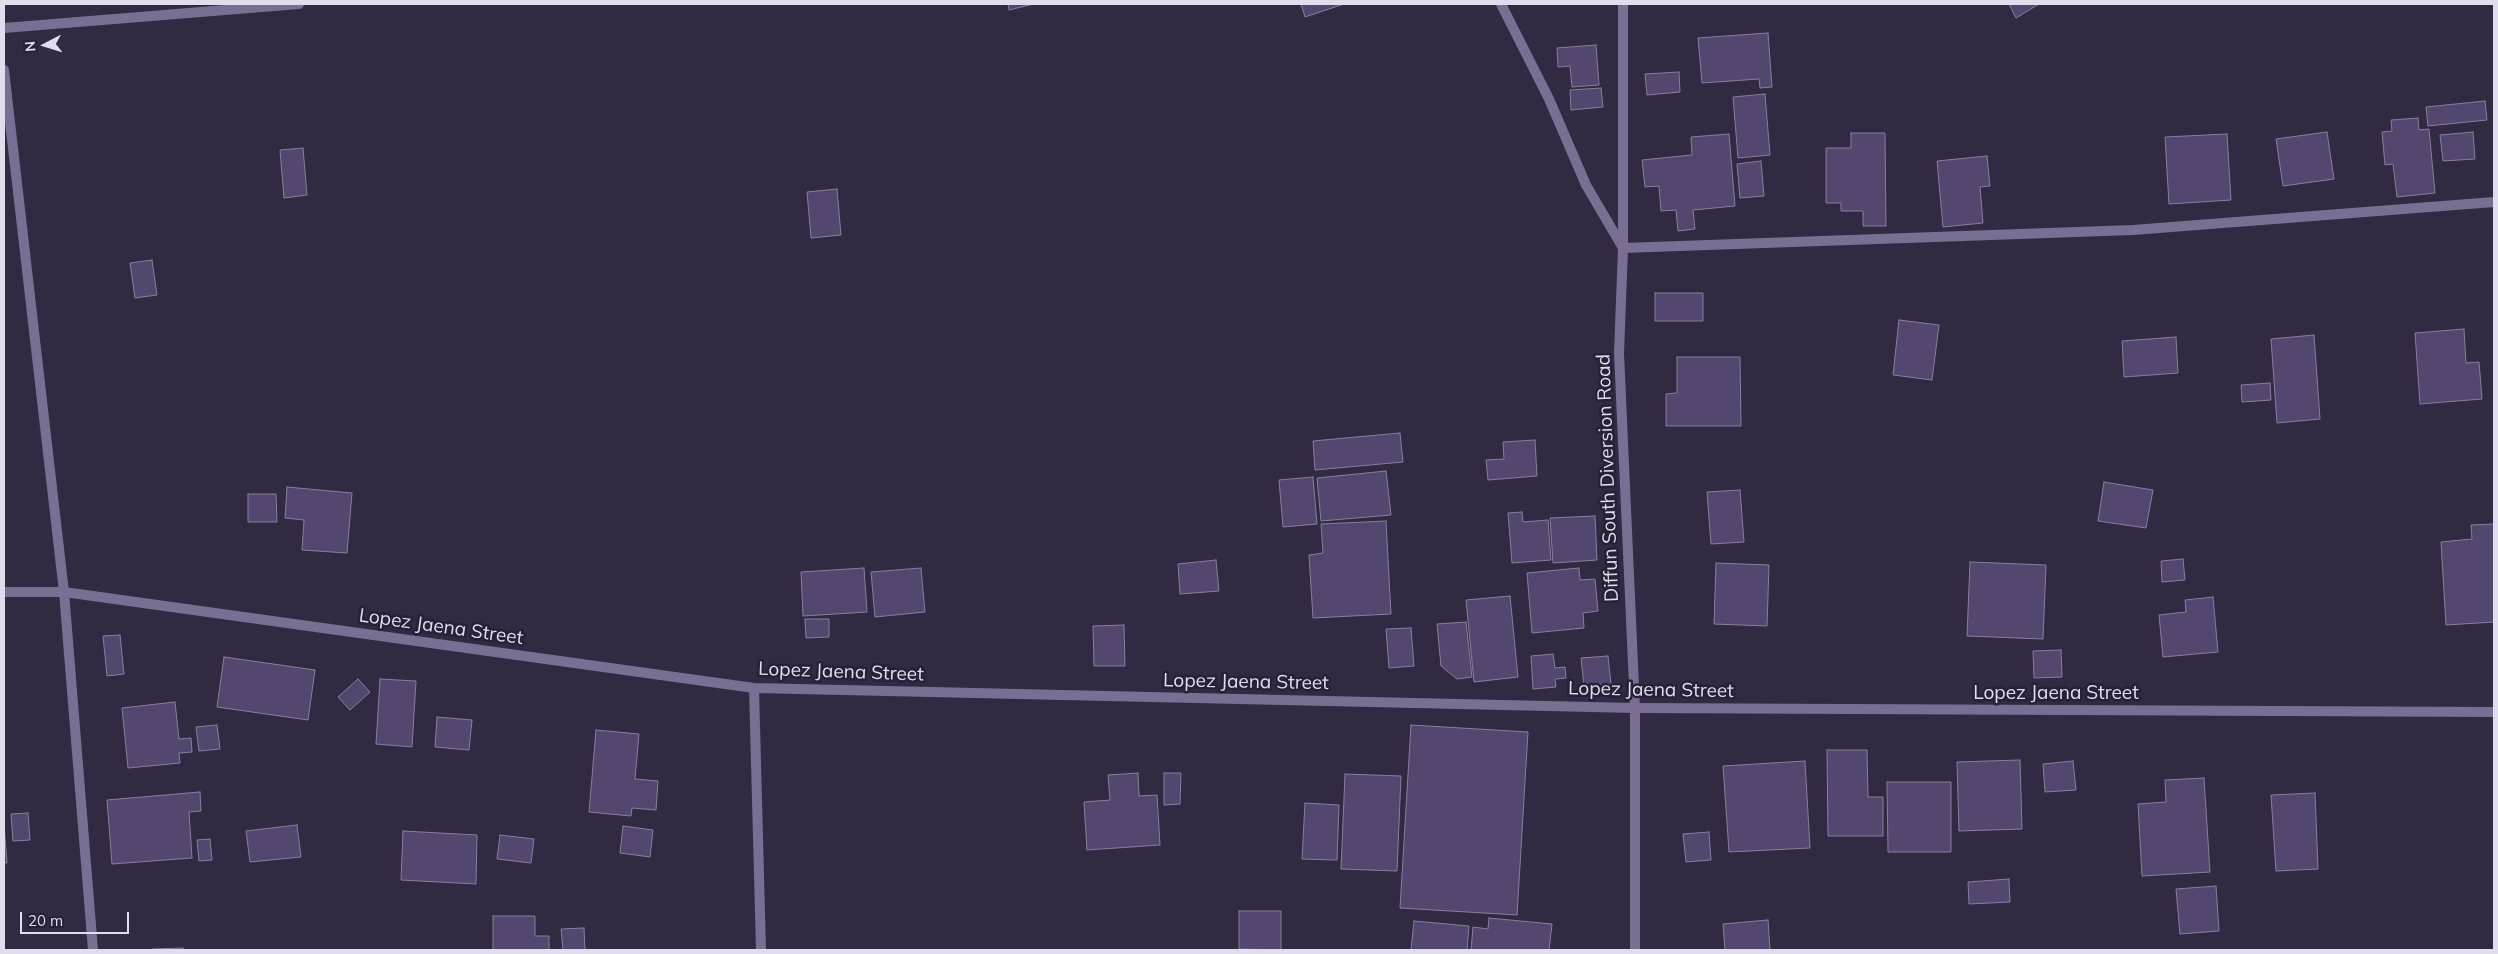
<!DOCTYPE html>
<style>
body{margin:0}
#map{position:relative;width:2498px;height:954px;overflow:hidden;background:#322942;font-family:Mulish,sans-serif}
canvas{display:block}
.frame{position:absolute;inset:0;border:5px solid #e2dded;pointer-events:none}
.north{position:absolute;left:20px;top:20px;width:50px;height:50px;-webkit-text-stroke:4px #282038;paint-order:stroke;rotate:265deg;font-size:14px;font-weight:700;line-height:20px;text-align:center;color:#e2dded}
.north::after{content:'';display:block;margin:auto;width:18px;height:22px;background:#e2dded;clip-path:polygon(50% 0,100% 100%,50% 72%,0 100%)}
.scale{position:absolute;left:20px;top:912px;width:109px;height:22px;box-sizing:border-box;border:2px solid #e2dded;border-top:0;padding-left:6px;font-size:15px;line-height:18px;white-space:nowrap;color:#e2dded;-webkit-text-stroke:4px #282038;paint-order:stroke}
</style>
<div id="map">
<canvas width="2498" height="954"></canvas>
<div class="frame"></div>
<div class="north">N</div>
<div class="scale">20 m</div>
</div>
<script>
const ctx = document.querySelector('canvas').getContext('2d');
ctx.lineJoin = 'round';
function fillPath(path, color) { ctx.fillStyle = color; ctx.fill(path, 'evenodd'); }
const toPath = rows => new Path2D(rows.map(r => 'M' + r).join(''));
function trace(path, color, width, dash) { ctx.strokeStyle = color; ctx.lineWidth = width; ctx.lineCap = dash ? 'butt' : 'round'; ctx.setLineDash(dash || []); ctx.stroke(path); }
function write(font, color, halo, rows, align = 'center') {
  ctx.font = font + ' Mulish,sans-serif'; ctx.lineWidth = 5; ctx.setLineDash([]); ctx.textBaseline = 'middle'; ctx.strokeStyle = halo; ctx.fillStyle = color; for (const [text, x, y, turn = 0] of rows) {
    ctx.save(); ctx.translate(x, y); ctx.rotate((+turn || 0) * Math.PI / 180); ctx.textAlign = isNaN(turn) ? turn : align; if (halo) ctx.strokeText(text, 0, 0); ctx.fillText(text, 0, 0); ctx.restore();
  }
}
const building = toPath([
 [1008,4,1034,4,1009,10,1008,4],
 [1301,4,1344,4,1305,17,1301,4],
 [2009,4,2039,4,2016,18,2009,4],
 [1768,33,1772,87,1760,88,1759,79,1702,83,1698,38,1768,33],
 [1596,45,1599,85,1572,87,1570,66,1558,67,1557,48,1596,45],
 [1679,72,1680,92,1647,95,1645,74,1679,72],
 [1601,88,1603,107,1571,110,1570,90,1601,88],
 [1765,94,1770,155,1738,158,1733,97,1765,94],
 [2485,101,2487,120,2428,126,2426,107,2485,101],
 [2418,118,2419,130,2429,129,2435,193,2397,197,2393,164,2385,165,2382,132,2392,131,2391,120,2418,118],
 [2327,132,2334,179,2283,186,2276,139,2327,132],
 [2473,132,2475,159,2443,161,2440,135,2473,132],
 [1851,133,1885,133,1886,226,1863,226,1863,211,1841,211,1841,203,1826,203,1826,148,1851,148,1851,133],
 [1729,134,1735,206,1693,210,1695,229,1678,231,1676,210,1661,211,1659,186,1645,187,1642,160,1692,155,1691,137,1729,134],
 [2227,134,2231,200,2169,204,2165,137,2227,134],
 [303,148,307,195,284,198,280,150,303,148],
 [1987,156,1990,186,1980,187,1983,223,1943,227,1937,161,1987,156],
 [1761,161,1764,196,1740,198,1737,164,1761,161],
 [837,189,841,235,811,238,807,192,837,189],
 [152,260,157,295,135,298,130,263,152,260],
 [1655,293,1703,293,1703,321,1655,321,1655,293],
 [1899,320,1939,325,1932,380,1893,375,1899,320],
 [2464,329,2466,363,2479,362,2482,399,2420,404,2415,333,2464,329],
 [2314,335,2320,419,2277,423,2271,339,2314,335],
 [2176,337,2178,373,2124,377,2122,341,2176,337],
 [1677,357,1740,357,1741,426,1666,426,1666,394,1677,393,1677,357],
 [2270,383,2271,400,2242,402,2241,385,2270,383],
 [1400,433,1403,462,1315,470,1313,441,1400,433],
 [1535,440,1537,476,1488,480,1486,460,1504,459,1503,442,1535,440],
 [1386,471,1391,515,1321,521,1317,478,1386,471],
 [1313,477,1317,524,1283,527,1279,480,1313,477],
 [2104,482,2153,490,2146,528,2098,521,2104,482],
 [287,487,352,493,347,553,302,550,304,520,285,518,287,487],
 [1740,490,1744,542,1711,544,1707,492,1740,490],
 [248,494,276,494,277,522,248,522,248,494],
 [1522,512,1523,522,1548,520,1551,560,1512,563,1508,513,1522,512],
 [1595,516,1597,560,1553,563,1550,518,1595,516],
 [1386,521,1391,614,1313,618,1309,555,1323,553,1321,524,1386,521],
 [2494,524,2494,622,2446,625,2441,542,2472,539,2471,525,2494,524],
 [2183,559,2185,580,2162,582,2161,561,2183,559],
 [1216,560,1219,591,1180,594,1178,564,1216,560],
 [1970,562,2046,565,2043,639,1967,636,1970,562],
 [1716,563,1769,565,1767,626,1714,624,1716,563],
 [864,568,867,612,803,616,801,572,864,568],
 [921,568,925,612,875,617,871,572,921,568],
 [1579,568,1580,580,1595,579,1598,611,1583,613,1584,628,1532,633,1527,573,1579,568],
 [1510,596,1518,677,1474,682,1466,600,1510,596],
 [2213,597,2218,652,2163,657,2159,615,2186,612,2185,600,2213,597],
 [805,619,829,619,829,637,806,638,805,619],
 [1466,622,1472,677,1457,679,1441,666,1437,624,1466,622],
 [1124,625,1125,666,1094,666,1093,626,1124,625],
 [1411,628,1414,666,1389,668,1386,629,1411,628],
 [120,635,124,674,107,676,103,636,120,635],
 [2061,650,2062,677,2034,678,2033,651,2061,650],
 [1553,654,1555,668,1565,667,1566,678,1555,679,1556,687,1533,689,1531,656,1553,654],
 [1608,656,1611,684,1584,686,1581,658,1608,656],
 [224,657,315,670,308,720,217,707,224,657],
 [358,679,370,692,350,710,338,697,358,679],
 [380,679,416,681,412,747,376,744,380,679],
 [175,702,179,739,191,738,192,752,179,753,180,763,128,768,122,708,175,702],
 [437,717,472,720,469,750,435,747,437,717],
 [217,725,220,749,199,751,196,727,217,725],
 [1411,725,1528,732,1517,915,1400,908,1411,725],
 [596,730,639,734,635,779,658,781,656,810,632,808,631,816,589,812,596,730],
 [1827,750,1867,750,1868,797,1883,797,1883,836,1828,836,1827,750],
 [2020,760,2022,829,1959,831,1957,762,2020,760],
 [1805,761,1810,848,1729,852,1723,766,1805,761],
 [2073,761,2076,790,2045,792,2043,764,2073,761],
 [1138,773,1139,796,1157,795,1160,845,1087,850,1084,802,1110,800,1108,775,1138,773],
 [1164,773,1181,773,1180,804,1164,805,1164,773],
 [1345,774,1401,776,1397,871,1341,869,1345,774],
 [2204,778,2210,872,2142,876,2138,804,2166,802,2165,780,2204,778],
 [1887,782,1951,782,1951,852,1888,852,1887,782],
 [200,792,201,811,189,812,192,858,112,864,107,800,200,792],
 [2315,793,2318,869,2276,871,2271,795,2315,793],
 [1305,803,1339,805,1337,860,1302,859,1305,803],
 [28,813,30,840,13,841,11,814,28,813],
 [4,825,7,863,4,863,4,825],
 [297,825,301,857,250,862,246,831,297,825],
 [623,826,653,830,650,857,620,853,623,826],
 [403,831,477,835,476,884,401,880,403,831],
 [1709,832,1711,860,1686,862,1683,834,1709,832],
 [500,835,534,839,531,863,497,859,500,835],
 [210,839,212,860,199,861,197,840,210,839],
 [2009,879,2010,902,1969,904,1968,882,2009,879],
 [2216,886,2219,931,2180,934,2176,889,2216,886],
 [1239,911,1281,911,1281,950,1239,949,1239,911],
 [493,916,535,916,535,936,549,936,549,950,493,950,493,916],
 [1489,918,1552,924,1549,950,1471,950,1473,927,1488,929,1489,918],
 [1768,920,1770,950,1725,950,1723,924,1768,920],
 [1414,921,1469,926,1467,950,1411,950,1414,921],
 [584,928,585,950,563,950,561,929,584,928],
 [183,948,183,950,152,950,152,949,183,948]
]);
fillPath(building, '#54476f');
trace(building, '#887f9d', 1);
trace(toPath([
 [1501,4,1549,99,1586,185,1623,248,2133,230,2494,202],
 [4,28,299,4],
 [4,70,64,592,93,950],
 [4,592,64,592,754,688,1635,708,2494,712],
 [754,688,761,950]
]), '#7a6e93', 10);
trace(toPath([
 [1623,4,1623,248,1619,353,1635,708,1635,950]
]), '#7a6e93', 10);
write('19px', '#e2dded', '#282038', [
 ["Diffun South Diversion Road",1608,478,-92],
 ["Lopez Jaena Street",441,627,8],
 ["Lopez Jaena Street",841,672,2],
 ["Lopez Jaena Street",1246,682,1],
 ["Lopez Jaena Street",1651,690,1],
 ["Lopez Jaena Street",2056,693]
]);
</script>
